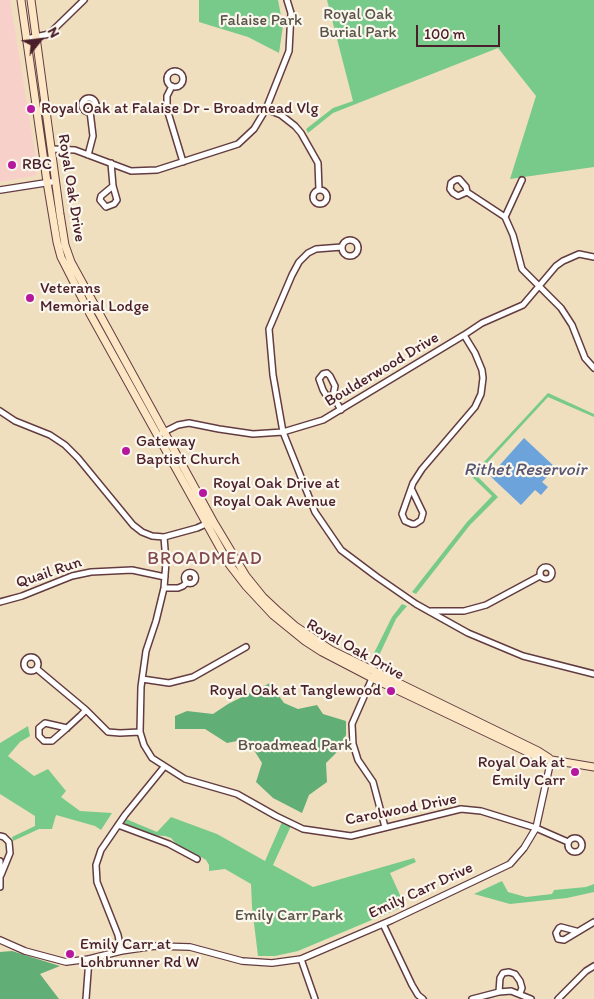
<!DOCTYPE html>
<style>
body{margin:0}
#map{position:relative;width:594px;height:999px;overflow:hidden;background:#f0dfbf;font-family:Itim,sans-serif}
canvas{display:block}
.north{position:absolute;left:15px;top:15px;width:50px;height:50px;-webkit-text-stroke:4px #fbf7ec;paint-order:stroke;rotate:61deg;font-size:14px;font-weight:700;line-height:20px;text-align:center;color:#4a1f2b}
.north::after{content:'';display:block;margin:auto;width:18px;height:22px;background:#4a1f2b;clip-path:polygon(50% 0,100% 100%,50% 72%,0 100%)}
.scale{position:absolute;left:416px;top:25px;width:84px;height:22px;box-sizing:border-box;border:2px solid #4a1f2b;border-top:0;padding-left:6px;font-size:15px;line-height:18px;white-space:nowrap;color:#4a1f2b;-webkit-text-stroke:4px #fbf7ec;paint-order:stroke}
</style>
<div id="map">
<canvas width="594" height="999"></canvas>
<div class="north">N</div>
<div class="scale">100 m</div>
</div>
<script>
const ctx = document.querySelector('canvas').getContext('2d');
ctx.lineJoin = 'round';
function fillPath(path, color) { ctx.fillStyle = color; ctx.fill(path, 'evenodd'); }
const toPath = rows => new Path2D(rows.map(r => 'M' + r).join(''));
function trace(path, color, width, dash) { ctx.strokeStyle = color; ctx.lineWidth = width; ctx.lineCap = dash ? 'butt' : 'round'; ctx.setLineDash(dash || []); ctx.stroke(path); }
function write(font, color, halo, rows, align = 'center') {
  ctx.font = font + ' Itim,sans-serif'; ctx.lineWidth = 4.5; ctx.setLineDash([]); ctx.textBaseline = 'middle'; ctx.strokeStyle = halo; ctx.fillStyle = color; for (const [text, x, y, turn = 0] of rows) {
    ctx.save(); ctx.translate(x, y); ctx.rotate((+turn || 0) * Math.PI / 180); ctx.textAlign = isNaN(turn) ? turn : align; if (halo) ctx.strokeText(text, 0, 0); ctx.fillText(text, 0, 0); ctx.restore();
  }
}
fillPath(toPath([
 [0,0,10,0,38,171,35,176,0,182]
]), '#f7d1c9');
fillPath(toPath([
 [199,0,278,0,283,26,279,53,248,37,199,22],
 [327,0,594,0,594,167,510,179,536,96,498,48,333,113,308,133,306,129,333,108,353,101],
 [548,393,594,414,594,417,548,397,476,475,498,497,470,525,416,594,412,592,467,522,492,496,471,476],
 [402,604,407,606,396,619,377,660,372,657,392,617],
 [28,726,30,736,20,742,8,756,34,776,48,769,66,791,61,797,80,811,112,813,101,830,95,826,56,815,52,829,39,829,13,841,12,837,35,826,35,816,0,794,0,743],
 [171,817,217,834,265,861,282,822,291,826,273,865,313,887,414,858,416,862,390,873,405,906,298,951,275,956,258,956,252,907,251,884,225,869,209,871,209,865,206,860,201,857,190,858,188,857,171,838,165,836,145,835,128,827,125,823,126,819,157,832],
 [502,881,508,892,526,897,552,894,554,890,586,887,594,884,594,892,567,898,510,904,474,894]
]), '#78ca8b');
fillPath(toPath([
 [270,683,284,703,298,709,317,705,323,714,346,721,346,735,338,751,326,763,327,782,309,795,302,813,273,798,256,782,262,763,247,739,227,743,205,729,175,729,175,716,187,711,213,714,228,704],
 [12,951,60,966,40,974,59,999,0,999,0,952]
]), '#62ae77');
fillPath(toPath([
 [524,438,556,468,542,482,548,487,541,495,535,490,521,505,490,476]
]), '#6ba3da');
const minor = toPath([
 [26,39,49,34,84,0],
 '167 79a8 8 0 1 1 16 0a8 8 0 1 1-16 0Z',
 [172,86,167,96,167,109,183,162],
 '82 105a7 7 0 1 1 14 0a7 7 0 1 1-14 0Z',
 [266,109,281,115,295,126,301,133,318,163,319,190],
 [51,149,75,150,131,171,157,170,238,144,254,129,266,109,289,51,291,13,287,0],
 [88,155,93,136,90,111],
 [111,163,113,186,117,200,114,204,106,207,100,200,101,196,113,186],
 '313 197a7 7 0 1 1 14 0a7 7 0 1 1-14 0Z',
 [467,192,458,196,453,193,450,189,451,183,455,180,459,179,466,187,467,192,505,217,513,235,522,269,561,308,572,325,585,358,594,368],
 [505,217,522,180],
 '342 248a8 8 0 1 1 16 0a8 8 0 1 1-16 0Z',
 [342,247,316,249,308,253,299,262,292,275,269,329,273,375,283,432,315,512,341,550,377,577,416,604,468,633,523,656,594,674],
 [333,396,335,386,330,376,327,373,323,374,319,379,323,390,326,395,333,396,341,410],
 [0,411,15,421,50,435,65,445,78,458,133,525,142,532,152,536,164,537,197,528,208,523],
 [162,433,178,425,189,423,219,429,253,434,283,432,323,420,464,335,482,323,523,305,556,266,563,261,579,254,594,257],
 [412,490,423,513,421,520,415,524,412,524,405,521,402,514,413,483,422,469,475,407,481,394,483,378,482,370,475,353,464,335],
 [164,537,166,562,164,588,156,621,146,651,141,687,140,732,144,745,152,758,185,779,237,794,276,816,303,829,351,836,461,809,481,811,536,828,568,842],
 '540 573a6 6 0 1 1 12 0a6 6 0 1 1-12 0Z',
 '184.5 578a5.5 5.5 0 1 1 11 0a5.5 5.5 0 1 1-11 0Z',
 [164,588,178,588,183,586,186,583],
 [0,602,22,596,72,576,91,572,132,570,165,577],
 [431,611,464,611,486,605,540,576],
 '24 664a7 7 0 1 1 14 0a7 7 0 1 1-14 0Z',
 [37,669,86,710,108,732,120,733,140,732],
 [373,676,352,724,353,744,358,760,373,782,385,827],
 [142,679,169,683,193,677,246,647],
 [67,728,45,723,39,728,39,736,44,741,52,741,67,728,80,716,86,710],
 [118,825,169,844,197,859],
 [0,836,4,837,9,842,10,853,1,875],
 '568 845a7 7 0 1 1 14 0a7 7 0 1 1-14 0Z',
 [0,861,0,887],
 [383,924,412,985,418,995,423,999],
 [576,931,561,927,559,928,556,933,558,939,564,940,594,922],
 [121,951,118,935,97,882,96,865,101,850,125,815,164,767],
 [301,959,315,999],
 [499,992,500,978,503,973,509,972,515,974,520,981,522,988,520,993],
 [86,999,89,959],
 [472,999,499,992,511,991,531,999],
 [558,999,586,971,594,966]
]);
const tertiary = toPath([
 [0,190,51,182],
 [0,940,25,951,66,962,89,959,121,951,155,946,190,947,242,961,272,963,301,959,392,920,510,864,524,848,536,828,551,760]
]);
const secondary = toPath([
 [21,0,47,182,57,242,61,257,89,312,229,564,246,586,273,615,305,641,322,652,372,678,540,758,594,767],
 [31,0,60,214,65,245,71,262,213,521,246,576,263,597,279,612,295,626,331,650,538,751,549,758]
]);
trace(minor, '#633c41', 8);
trace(tertiary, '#633c41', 8);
trace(secondary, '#633c41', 9);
trace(minor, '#fff', 5);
trace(tertiary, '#fff', 5.5);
trace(secondary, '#fce6c4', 7);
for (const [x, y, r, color] of [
 [31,109,5,"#b5179e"],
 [12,165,5,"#b5179e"],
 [30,298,5,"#b5179e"],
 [126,451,5,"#b5179e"],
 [203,493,5,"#b5179e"],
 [391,691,5,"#b5179e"],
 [575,772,5,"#b5179e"],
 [70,954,5,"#b5179e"]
]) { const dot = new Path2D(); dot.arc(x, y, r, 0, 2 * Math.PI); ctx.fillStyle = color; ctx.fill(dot); trace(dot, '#fbf7ec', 2); }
write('16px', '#585248', '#fbf7ec', [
 ["Royal Oak",358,15],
 ["Burial Park",358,33],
 ["Falaise Park",261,21],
 ["Broadmead Park",295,746],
 ["Emily Carr Park",289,916]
]);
write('16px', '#4a1f2b', '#fbf7ec', [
 ["Royal Oak at Falaise Dr - Broadmead Vlg",41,109],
 ["RBC",22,165],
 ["Veterans",40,289],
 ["Memorial Lodge",40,307],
 ["Gateway",136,442],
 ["Baptist Church",136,460],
 ["Royal Oak Drive at",213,484],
 ["Royal Oak Avenue",213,502],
 ["Royal Oak at Tanglewood",381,691,"right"],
 ["Royal Oak at",565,763,"right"],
 ["Emily Carr",565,781,"right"],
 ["Emily Carr at",80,945],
 ["Lohbrunner Rd W",80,963]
], 'left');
write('16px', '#4a1f2b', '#fbf7ec', [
 ["Royal Oak Drive",71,188,81],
 ["Boulderwood Drive",382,370,-31],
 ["Quail Run",49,573,-19],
 ["Royal Oak Drive",355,650,29],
 ["Carolwood Drive",401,810,-11],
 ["Emily Carr Drive",421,891,-25]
]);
write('italic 18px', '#575471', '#fbf7ec', [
 ["Rithet Reservoir",525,470]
]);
ctx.letterSpacing = '1px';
write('18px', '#824a50', '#fbf7ec', [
 ["BROADMEAD",205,559]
]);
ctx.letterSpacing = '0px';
</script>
